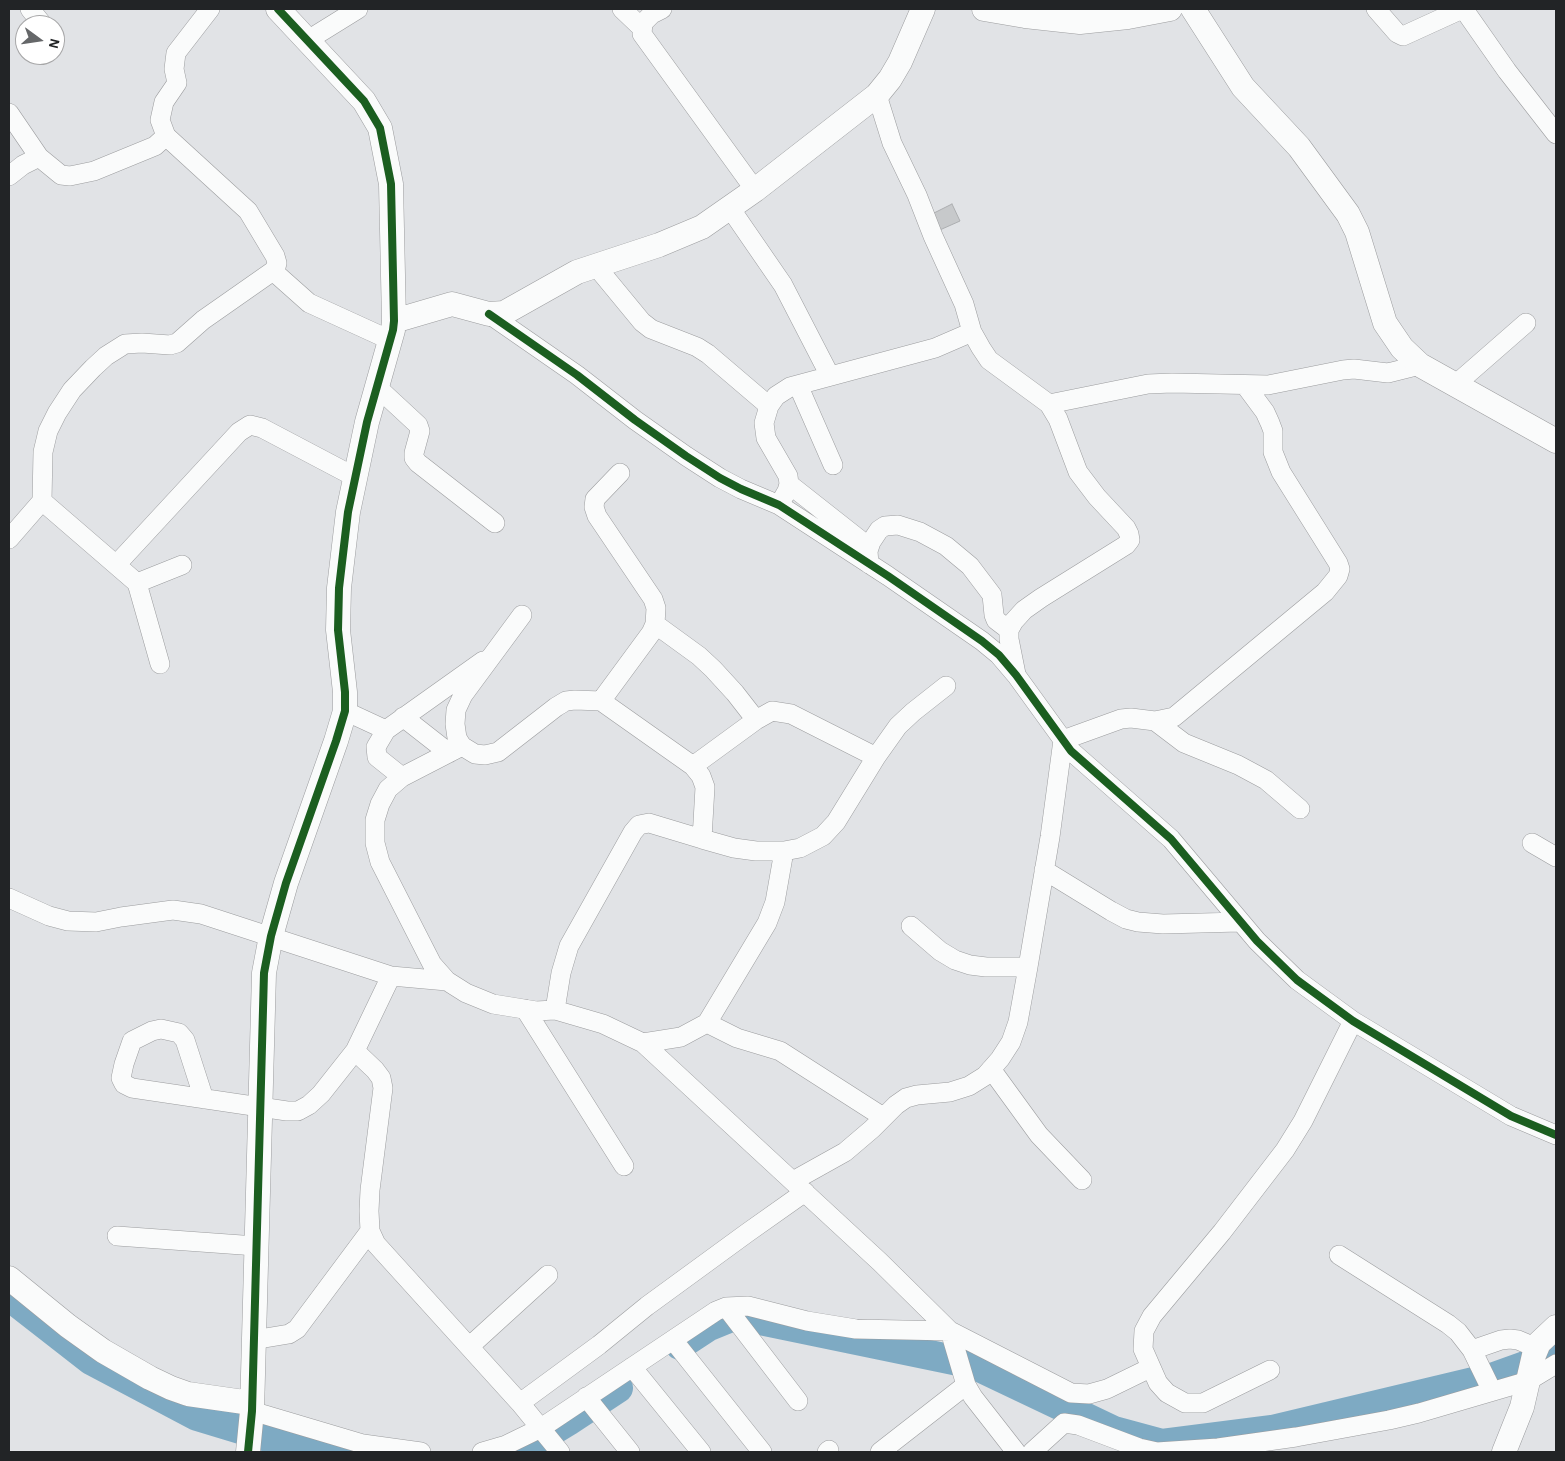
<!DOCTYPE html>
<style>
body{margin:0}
#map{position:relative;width:1565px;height:1461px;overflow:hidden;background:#e1e3e6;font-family:"Alegreya Sans",sans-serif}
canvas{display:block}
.frame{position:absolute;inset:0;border:10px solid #222426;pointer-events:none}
.north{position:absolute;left:15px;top:15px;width:50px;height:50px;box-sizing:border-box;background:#fff;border:1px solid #a7a7a8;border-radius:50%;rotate:104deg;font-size:14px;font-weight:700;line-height:20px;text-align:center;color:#222426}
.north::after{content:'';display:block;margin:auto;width:18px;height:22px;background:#656769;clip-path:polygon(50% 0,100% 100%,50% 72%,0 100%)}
</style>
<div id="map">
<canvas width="1565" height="1461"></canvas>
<div class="frame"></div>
<div class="north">N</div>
</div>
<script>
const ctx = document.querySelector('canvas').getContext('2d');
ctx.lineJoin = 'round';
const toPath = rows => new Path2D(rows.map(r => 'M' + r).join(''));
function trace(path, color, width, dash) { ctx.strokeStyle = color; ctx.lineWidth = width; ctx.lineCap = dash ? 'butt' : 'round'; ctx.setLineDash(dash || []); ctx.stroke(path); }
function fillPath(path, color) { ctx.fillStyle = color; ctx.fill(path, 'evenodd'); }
trace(toPath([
 [9,1296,91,1360,197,1416,263,1436,370,1452],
 [680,1345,709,1326,736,1315,973,1364,1114,1431,1162,1444,1272,1430,1494,1377,1547,1358,1556,1349],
 [517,1452,568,1421,618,1388]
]), '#7eaac3', 30);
const building = toPath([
 [952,204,960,221,933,233,926,217,952,204]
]);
fillPath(building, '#c7c9cb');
trace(building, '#acaeb0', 1);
const minor = toPath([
 [30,9,43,25],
 [622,9,642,28],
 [662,9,652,14,643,23,642,34,755,190],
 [1376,9,1397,33,1403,36,1460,10,1465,11,1507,71,1556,134],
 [308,40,358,9],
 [877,95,892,143,917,195,933,236,964,304,972,332,981,348,989,360,1049,404,1058,419,1078,472,1097,497,1126,528,1129,534,1130,540,1126,545,1041,598,1024,610,1014,621,1009,630,1009,639,1016,674],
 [9,113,39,157],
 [9,176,23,165,39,157,61,175,70,176,94,171,155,146,166,136],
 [730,208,783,285,830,376],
 [595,265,642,322,651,329,697,347,708,354,769,406],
 [273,271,309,303,390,340],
 [489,314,577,375,635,420,686,456,720,478,741,489,779,505,888,576,982,641,999,655,1016,675,1071,751,1171,839,1257,941,1297,980,1353,1021,1511,1116,1556,1135],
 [798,385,833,465],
 [1455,385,1526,323],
 [377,387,418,425,420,431,414,453,414,458,418,463,495,523],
 [1049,404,1148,384,1172,383,1268,385,1343,370,1354,369,1388,373,1420,365],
 [789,484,869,547],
 [42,501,137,583,160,664],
 [779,505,787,491,789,484,788,476,766,438,764,423,769,406,776,396,790,387,935,348,972,332],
 [9,539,42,501,43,452,48,431,57,413,72,390,93,368,106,356,125,344,142,343,170,345,177,343,203,320,273,271,276,267,277,263,275,256,248,211,166,136,160,120,164,102,177,83,174,69,176,53,210,9],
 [869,564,868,551,871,542,879,530,885,526,898,525,920,532,946,546,970,566,992,595,994,615,996,620,1009,630],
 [116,565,239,432,250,425,262,428,355,477],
 [137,583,182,565],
 [522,615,463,695,456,710,455,724,457,738,462,746,475,754,485,755,498,752,556,707,566,701,575,700,601,701,651,633,655,624,656,608,653,599,597,516,594,507,595,499,620,473],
 [655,624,699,656,713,669,735,693,756,720],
 [601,701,693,766,701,776,705,787,702,839,734,848,756,851,784,851,800,848,823,836,836,822,876,757,898,726,913,712,946,686],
 [345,711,386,730,376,747,377,757,402,777],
 [403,717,449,753],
 [1155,721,1184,743,1238,765,1266,780,1300,809],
 [386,730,483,661],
 [462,746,402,777,388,789,380,804,375,820,375,843,380,862,432,964,447,981,466,993,493,1004,536,1011,555,1010,603,1024,643,1043,880,1262,950,1331,966,1385,973,1397,1016,1452],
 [693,766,756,720,772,711,791,714,876,757],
 [1532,843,1556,857],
 [1044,870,1111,911,1126,919,1138,922,1163,924,1240,922],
 [9,898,49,916,68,921,96,922,121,917,173,910,201,914,391,976,447,981],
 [911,926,940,951,955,960,970,965,986,967,1028,967],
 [525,1009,624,1166],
 [555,1010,561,973,569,946,633,832,639,825,649,823,702,839],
 [707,1023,737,1038,780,1051,883,1117],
 [643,1043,681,1037,707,1023,767,923,775,902,784,851],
 [355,1051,375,1070,381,1078,383,1088,370,1190,369,1211,370,1231,376,1244,520,1403,560,1452],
 [991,1069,1039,1135,1082,1180],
 [204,1099,185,1040,179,1033,161,1029,152,1031,132,1041,124,1064,121,1078,124,1084,132,1088,287,1111,298,1111,309,1105,321,1094,355,1051,391,976],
 [793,1181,845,1152,872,1129,896,1105,906,1098,917,1095,950,1092,969,1086,985,1076,1000,1059,1011,1042,1018,1022,1028,967,1050,837,1063,740,1121,719,1131,718,1155,721,1174,717,1325,592,1338,576,1340,569,1338,563,1281,472,1273,452,1273,431,1270,423,1265,412,1245,385],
 [117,1236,256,1246],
 [1339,1255,1448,1324,1458,1332,1472,1350,1492,1391],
 [726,1307,798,1401],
 [253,1340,289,1334,297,1329,370,1231],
 [673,1340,762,1452],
 [470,1346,548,1275],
 [1472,1350,1501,1340,1510,1339,1518,1340,1537,1348],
 [632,1367,701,1452],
 [1270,1370,1203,1403,1185,1403,1167,1393,1158,1383,1143,1349,1144,1331,1152,1316,1222,1232,1285,1150,1303,1121,1353,1021],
 [586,1397,630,1452],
 [520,1403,599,1345,647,1306,747,1233,805,1192],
 [252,1411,363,1444,421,1452],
 [482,1452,506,1445,541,1428,716,1311,726,1307,748,1306,807,1321,856,1329,950,1331,1071,1393,1089,1394,1107,1389,1150,1368],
 [827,1452,829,1450],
 [880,1452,966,1385],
 [1032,1452,1064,1423,1078,1425,1139,1448,1157,1452,1218,1448,1296,1437,1389,1420,1419,1413,1528,1381,1556,1364]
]);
const tertiary = toPath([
 [984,9,1025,16,1080,22,1128,17,1170,9],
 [1193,9,1243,87,1299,147,1348,214,1357,232,1385,323,1402,348,1420,365,1556,441],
 [394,321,452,304,489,314,504,313,577,272,659,245,702,227,755,190,877,95,890,79,900,62,923,9],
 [9,1278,68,1326,103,1351,150,1378,171,1388,188,1394,251,1403],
 [248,1452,252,1411,264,973,271,936,286,883,336,741,345,711,345,692,338,630,339,588,348,512,367,422,393,330,394,321,391,184,380,128,364,101,278,9],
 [1504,1452,1522,1407,1534,1355,1539,1343,1556,1327]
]);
trace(minor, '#9b9c9e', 20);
trace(tertiary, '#9b9c9e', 25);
trace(minor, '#fafbfb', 19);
trace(tertiary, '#fafbfb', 24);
trace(toPath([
 [489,314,577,375,635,420,686,456,720,478,741,489,779,505,888,576,982,641,999,655,1016,675,1071,751,1171,839,1257,941,1297,980,1353,1021,1511,1116,1556,1135],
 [248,1452,252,1411,264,973,271,936,286,883,336,741,345,711,345,692,338,630,339,588,348,512,367,422,393,330,394,321,391,184,380,128,364,101,278,9]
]), '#1b5e20', 8);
</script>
